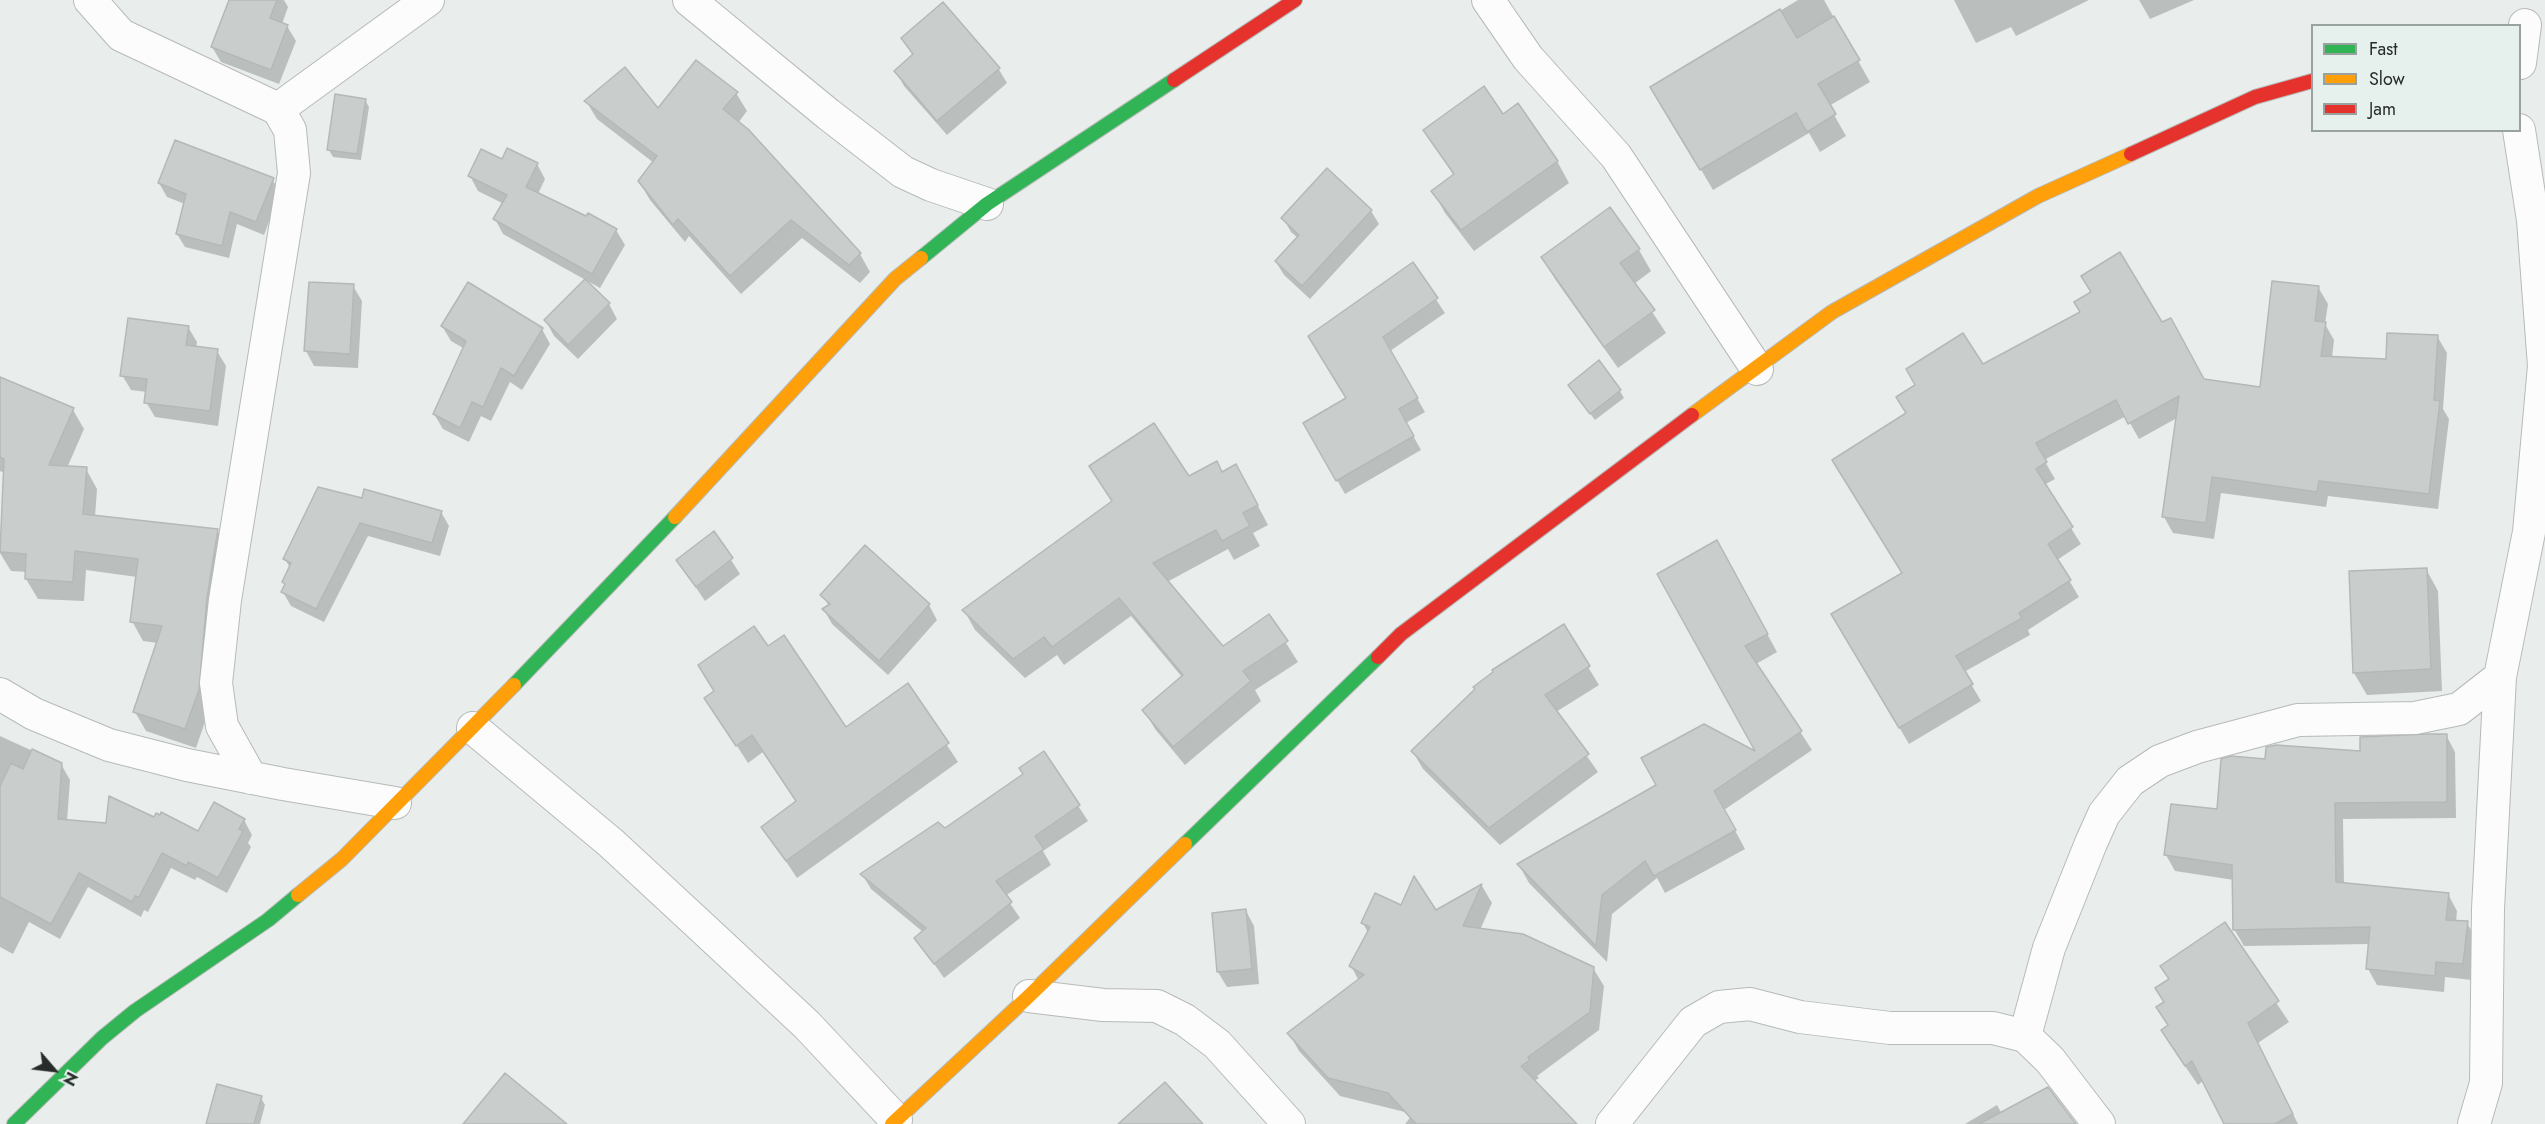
<!DOCTYPE html>
<style>
body{margin:0}
#map{position:relative;width:2545px;height:1124px;overflow:hidden;background:#e9eeec;font-family:Jost,sans-serif}
canvas{display:block}
.legend{position:absolute;left:2311px;top:24px;width:210px;height:108px;box-sizing:border-box;background:#e6f1ed;border:2px solid #9aa29f;margin:0;padding:8px 10px;list-style:none;font-size:18px;color:#272b29}
.legend li{display:flex;align-items:center;gap:12px;height:30px}
.legend b{width:30px;border:2px solid #9aa29f}
.north{position:absolute;left:24px;top:1040px;width:60px;height:60px;-webkit-text-stroke:4px #e6f1ed;paint-order:stroke;rotate:118deg;font-size:16px;font-weight:700;line-height:24px;text-align:center;color:#272b29}
.north::after{content:'';display:block;margin:auto;width:21px;height:27px;background:#272b29;clip-path:polygon(50% 0,100% 100%,50% 72%,0 100%)}
</style>
<div id="map">
<canvas width="2545" height="1124"></canvas>
<ul class="legend">
<li><b style="height:8px;background:#30b455"></b>Fast</li>
<li><b style="height:8px;background:#ff9f0a"></b>Slow</li>
<li><b style="height:8px;background:#e5322d"></b>Jam</li>
</ul>
<div class="north">N</div>
</div>
<script>
const ctx = document.querySelector('canvas').getContext('2d');
ctx.lineJoin = 'round';
function fillPath(path, color) { ctx.fillStyle = color; ctx.fill(path, 'evenodd'); }
const toPath = rows => new Path2D(rows.map(r => 'M' + r).join(''));
function trace(path, color, width, dash) { ctx.strokeStyle = color; ctx.lineWidth = width; ctx.lineCap = dash ? 'butt' : 'round'; ctx.setLineDash(dash || []); ctx.stroke(path); }
fillPath(toPath([
 [231,0,284,0,288,7,282,24,287,26,296,41,279,84,221,62,212,47],
 [1798,0,1824,0,1870,82,1829,106,1846,136,1820,152,1809,133,1713,190,1653,88],
 [1954,0,2089,0,2016,36,2011,27,1976,43],
 [2139,0,2194,0,2150,19],
 [903,39,998,68,1007,83,947,135,904,86,896,71,913,56],
 [736,93,747,111,738,123,860,254,870,272,860,283,802,238,741,294,689,236,685,242,650,200,639,181,654,163,597,119,586,101,658,111],
 [365,100,369,107,361,160,333,157,329,150],
 [1503,116,1557,161,1569,183,1474,251,1445,213,1433,191,1454,176,1425,130],
 [502,161,537,164,545,179,538,194,616,230,625,245,600,288,503,234,495,219,504,204,478,191,470,176],
 [272,179,280,193,264,235,237,224,229,258,185,247,177,234,185,204,167,197,159,183],
 [1371,211,1379,224,1310,299,1284,275,1276,262,1298,238,1291,232,1283,218],
 [1639,250,1651,271,1634,284,1666,333,1618,368,1555,279,1543,257],
 [1413,265,1445,313,1390,351,1425,412,1406,423,1421,450,1345,494,1305,424,1348,399],
 [585,281,609,304,617,319,578,359,554,336,546,321],
 [353,286,362,301,358,368,314,366,306,351],
 [2318,287,2328,304,2325,324,2334,340,2332,358,2387,361,2437,336,2447,353,2443,409,2449,419,2438,509,2328,496,2326,507,2221,493,2214,539,2173,533,2164,517,2177,418,2139,439,2126,416,2044,460,2055,479,2044,485,2081,544,2057,560,2079,597,2028,630,2030,635,1964,672,1981,701,1909,744,1833,615,1904,573,1983,366,2162,324,2204,381,2261,389],
 [442,326,542,329,550,344,522,390,510,382,491,421,481,416,469,442,443,429,434,414,465,349,451,341],
 [188,327,197,342,196,348,217,351,226,366,218,426,155,417,146,402,147,392,131,390,122,375],
 [1620,391,1624,398,1595,420,1574,392],
 [0,396,73,410,84,429,67,468,86,469,97,489,95,517,217,530,229,550,209,710,196,748,146,731,135,712,158,643,143,641,132,621,137,577,86,570,84,601,38,599,26,579,27,572,11,571,0,553,5,473,0,471],
 [1091,466,1189,478,1222,473,1247,485,1268,525,1253,533,1260,546,1234,560,1228,549,1167,582,1222,648,1269,616,1298,662,1255,690,1261,701,1185,765,1155,729,1144,710,1182,677,1131,616,1064,665,1057,655,1025,678,975,630,964,610,1113,502],
 [363,500,441,512,449,526,440,556,368,536,324,622,291,606,283,592,286,587,283,582,290,568,285,559],
 [714,533,740,574,705,601,678,561],
 [1727,560,1777,652,1756,664,1812,750,1724,810,1745,849,1665,893,1657,878,1612,914,1607,962,1529,883,1519,865,1759,755],
 [2426,569,2438,591,2442,691,2367,695,2354,673],
 [822,595,929,605,937,620,888,675,832,624,824,610,829,606],
 [1563,626,1599,685,1556,712,1598,772,1500,845,1423,769,1413,752],
 [767,648,846,729,908,686,958,762,797,878,763,827,797,802,763,752,748,763,706,698],
 [2446,735,2455,752,2456,818,2343,819,2344,884,2448,894,2457,911,2456,922,2467,923,2476,939,2472,980,2445,977,2444,992,2377,985,2368,969,2370,944,2244,946,2234,929,2234,880,2175,871,2166,855,2218,810,2266,761,2362,752],
 [0,736,61,764,70,780,67,821,107,825,155,819,199,833,244,820,252,835,248,843,251,847,227,893,197,877,195,880,171,868,148,912,144,910,141,917,88,887,60,939,29,922,13,954,0,947],
 [1044,753,1088,821,1043,851,1051,865,1005,896,1020,918,944,978,916,938,923,932,871,889,862,874,944,830,1025,775],
 [1482,886,1492,903,1480,930,1593,968,1604,986,1599,1030,1537,1076,1539,1078,1534,1081,1575,1124,1405,1124,1413,1114,1340,1096,1299,1051,1289,1033,1359,981,1351,966,1368,933,1363,923,1402,907,1436,912],
 [1246,911,1254,926,1259,984,1227,987,1218,972],
 [2224,924,2289,1022,2258,1043,2298,1124,2225,1124,2204,1080,2198,1085,2174,1050,2168,1026,2157,1007,2165,1003,2170,980],
 [261,1098,265,1105,260,1124,211,1124],
 [1997,1105,2002,1114,2074,1124,1965,1124]
]), '#0003');
const building = toPath([
 [229,0,277,0,270,18,288,25,271,70,211,47,229,0],
 [943,2,1000,68,937,121,894,71,913,54,901,38,943,2],
 [1780,9,1797,38,1834,16,1860,60,1818,84,1836,114,1807,132,1796,113,1700,170,1650,87,1780,9],
 [696,60,738,92,723,109,748,129,861,253,849,265,791,220,730,276,678,219,673,225,638,181,657,156,584,101,625,67,658,108,696,60],
 [1484,86,1503,114,1518,103,1558,161,1461,230,1431,191,1454,174,1423,130,1484,86],
 [335,94,366,99,357,154,327,150,335,94],
 [175,140,274,178,256,222,230,212,222,246,176,234,186,194,158,183,175,140],
 [507,148,538,163,526,187,586,216,588,213,617,229,592,274,493,219,507,195,468,176,481,149,502,159,507,148],
 [1327,168,1372,210,1302,286,1275,261,1299,235,1281,218,1327,168],
 [1610,207,1640,249,1620,263,1655,310,1604,347,1541,257,1610,207],
 [2120,252,2162,322,2171,318,2204,379,2260,387,2272,281,2319,286,2315,321,2326,322,2321,356,2386,359,2387,333,2438,335,2434,400,2440,401,2429,494,2319,481,2317,492,2212,477,2206,523,2162,517,2179,396,2128,424,2116,400,2036,443,2047,462,2036,469,2073,527,2048,544,2071,580,2019,613,2022,618,1956,656,1973,684,1899,728,1831,614,1902,573,1832,460,1906,413,1896,397,1915,385,1906,369,1963,333,1983,364,2080,312,2074,302,2091,292,2081,276,2120,252],
 [1413,262,1438,298,1383,337,1418,398,1399,409,1414,436,1336,481,1303,423,1346,398,1308,336,1413,262],
 [585,279,610,303,568,345,544,320,585,279],
 [309,282,354,284,350,354,304,351,309,282],
 [468,282,543,328,514,376,501,368,483,407,472,402,460,428,433,414,466,341,441,326,468,282],
 [128,318,189,326,186,345,218,349,210,411,144,403,147,379,120,376,128,318],
 [1599,360,1621,390,1590,414,1568,385,1599,360],
 [0,377,74,408,49,465,87,467,83,514,218,529,207,598,199,690,185,729,133,712,162,626,130,622,138,559,75,551,73,582,25,579,26,554,0,552,4,459,0,457,0,377],
 [1154,423,1189,476,1217,461,1222,472,1236,464,1258,505,1243,513,1250,526,1222,541,1216,530,1153,563,1223,646,1269,614,1288,641,1243,671,1251,681,1173,747,1142,710,1183,675,1119,598,1052,647,1044,637,1013,659,962,610,1112,501,1089,466,1154,423],
 [318,487,362,498,364,489,442,511,432,543,360,523,316,609,281,592,285,584,282,582,291,563,283,559,318,487],
 [714,531,733,558,696,587,676,560,714,531],
 [1717,540,1768,634,1745,646,1802,731,1714,791,1736,830,1654,876,1645,861,1602,895,1596,946,1517,864,1656,785,1641,758,1704,724,1755,751,1657,574,1717,540],
 [865,545,930,604,879,661,822,609,830,604,820,595,865,545],
 [2427,568,2431,669,2353,673,2349,571,2427,568],
 [1564,624,1590,666,1545,695,1589,754,1489,828,1411,751,1475,689,1473,687,1493,672,1492,670,1564,624],
 [754,626,768,646,784,635,846,727,908,683,949,743,786,861,761,827,796,801,752,735,736,746,704,698,714,691,698,665,754,626],
 [2426,734,2447,734,2447,802,2335,803,2336,882,2449,893,2446,920,2468,921,2463,964,2436,962,2435,976,2366,969,2370,927,2233,930,2232,865,2164,855,2171,804,2217,809,2221,759,2231,756,2265,759,2266,747,2276,745,2360,751,2360,737,2426,734],
 [32,749,62,763,58,819,106,823,109,796,154,817,156,813,160,815,161,812,198,831,214,802,245,819,239,829,243,831,218,878,188,862,187,866,162,853,139,897,135,896,132,902,79,873,51,924,0,897,0,786,11,763,23,769,32,749],
 [1044,751,1080,805,1035,836,1044,849,996,881,1012,902,934,964,914,938,926,928,860,874,938,822,945,828,1023,774,1019,768,1044,751],
 [1414,876,1436,910,1482,884,1463,926,1523,934,1594,967,1590,1012,1528,1057,1530,1060,1521,1066,1577,1124,1416,1124,1388,1093,1328,1078,1287,1033,1364,975,1349,966,1370,927,1361,923,1375,893,1401,905,1414,876],
 [1246,909,1252,969,1217,972,1212,913,1246,909],
 [2225,922,2279,1001,2248,1023,2293,1114,2275,1124,2224,1124,2192,1061,2185,1066,2161,1030,2168,1025,2156,1007,2164,1002,2155,988,2169,979,2160,966,2225,922],
 [505,1073,567,1124,463,1124,505,1073],
 [1165,1082,1203,1124,1118,1124,1165,1082],
 [217,1084,262,1096,254,1124,206,1124,217,1084],
 [2048,1087,2076,1124,1979,1124,2048,1087]
]);
fillPath(building, '#c9cecc');
trace(building, '#b4b8b7', 1.5);
const street = toPath([
 [90,0,121,35,278,109,290,130,294,173,225,600,216,683,222,726,251,778],
 [689,0,828,114,903,172,931,185,987,204],
 [1488,0,1528,58,1616,156,1757,369],
 [2520,63,2525,25],
 [278,109,428,0],
 [0,694,34,714,109,745,187,765,283,784,395,803],
 [473,728,611,843,706,931,807,1025,896,1120],
 [1029,996,1103,1005,1157,1006,1185,1020,1217,1044,1289,1124],
 [2025,1036,2049,948,2091,843,2104,814,2130,781,2160,761,2197,747,2298,720,2415,718,2459,709,2500,677],
 [1612,1124,1693,1022,1719,1007,1750,1004,1800,1017,1890,1028,1993,1028,2025,1036,2050,1060,2099,1124],
 [2474,1124,2486,1083,2488,909,2500,677,2529,532,2544,366,2533,220,2519,130]
]);
const fast = toPath([
 [921,258,987,204,1174,80],
 [514,685,675,517],
 [1185,844,1378,657],
 [14,1124,102,1038,135,1011,268,920,298,895]
]);
const slow = toPath([
 [1692,415,1832,312,2038,196,2131,154],
 [675,517,895,279,921,258],
 [298,895,342,859,514,685],
 [892,1124,1029,996,1185,844]
]);
const jam = toPath([
 [1174,80,1295,0],
 [2131,154,2255,97,2312,81],
 [1378,657,1401,634,1692,415]
]);
trace(street, '#b6bab8', 34);
trace(fast, '#b6bab8', 16);
trace(slow, '#b6bab8', 16);
trace(jam, '#b6bab8', 16);
trace(street, '#fcfcfc', 32);
trace(fast, '#30b455', 14);
trace(slow, '#ff9f0a', 14);
trace(jam, '#e5322d', 14);
</script>
